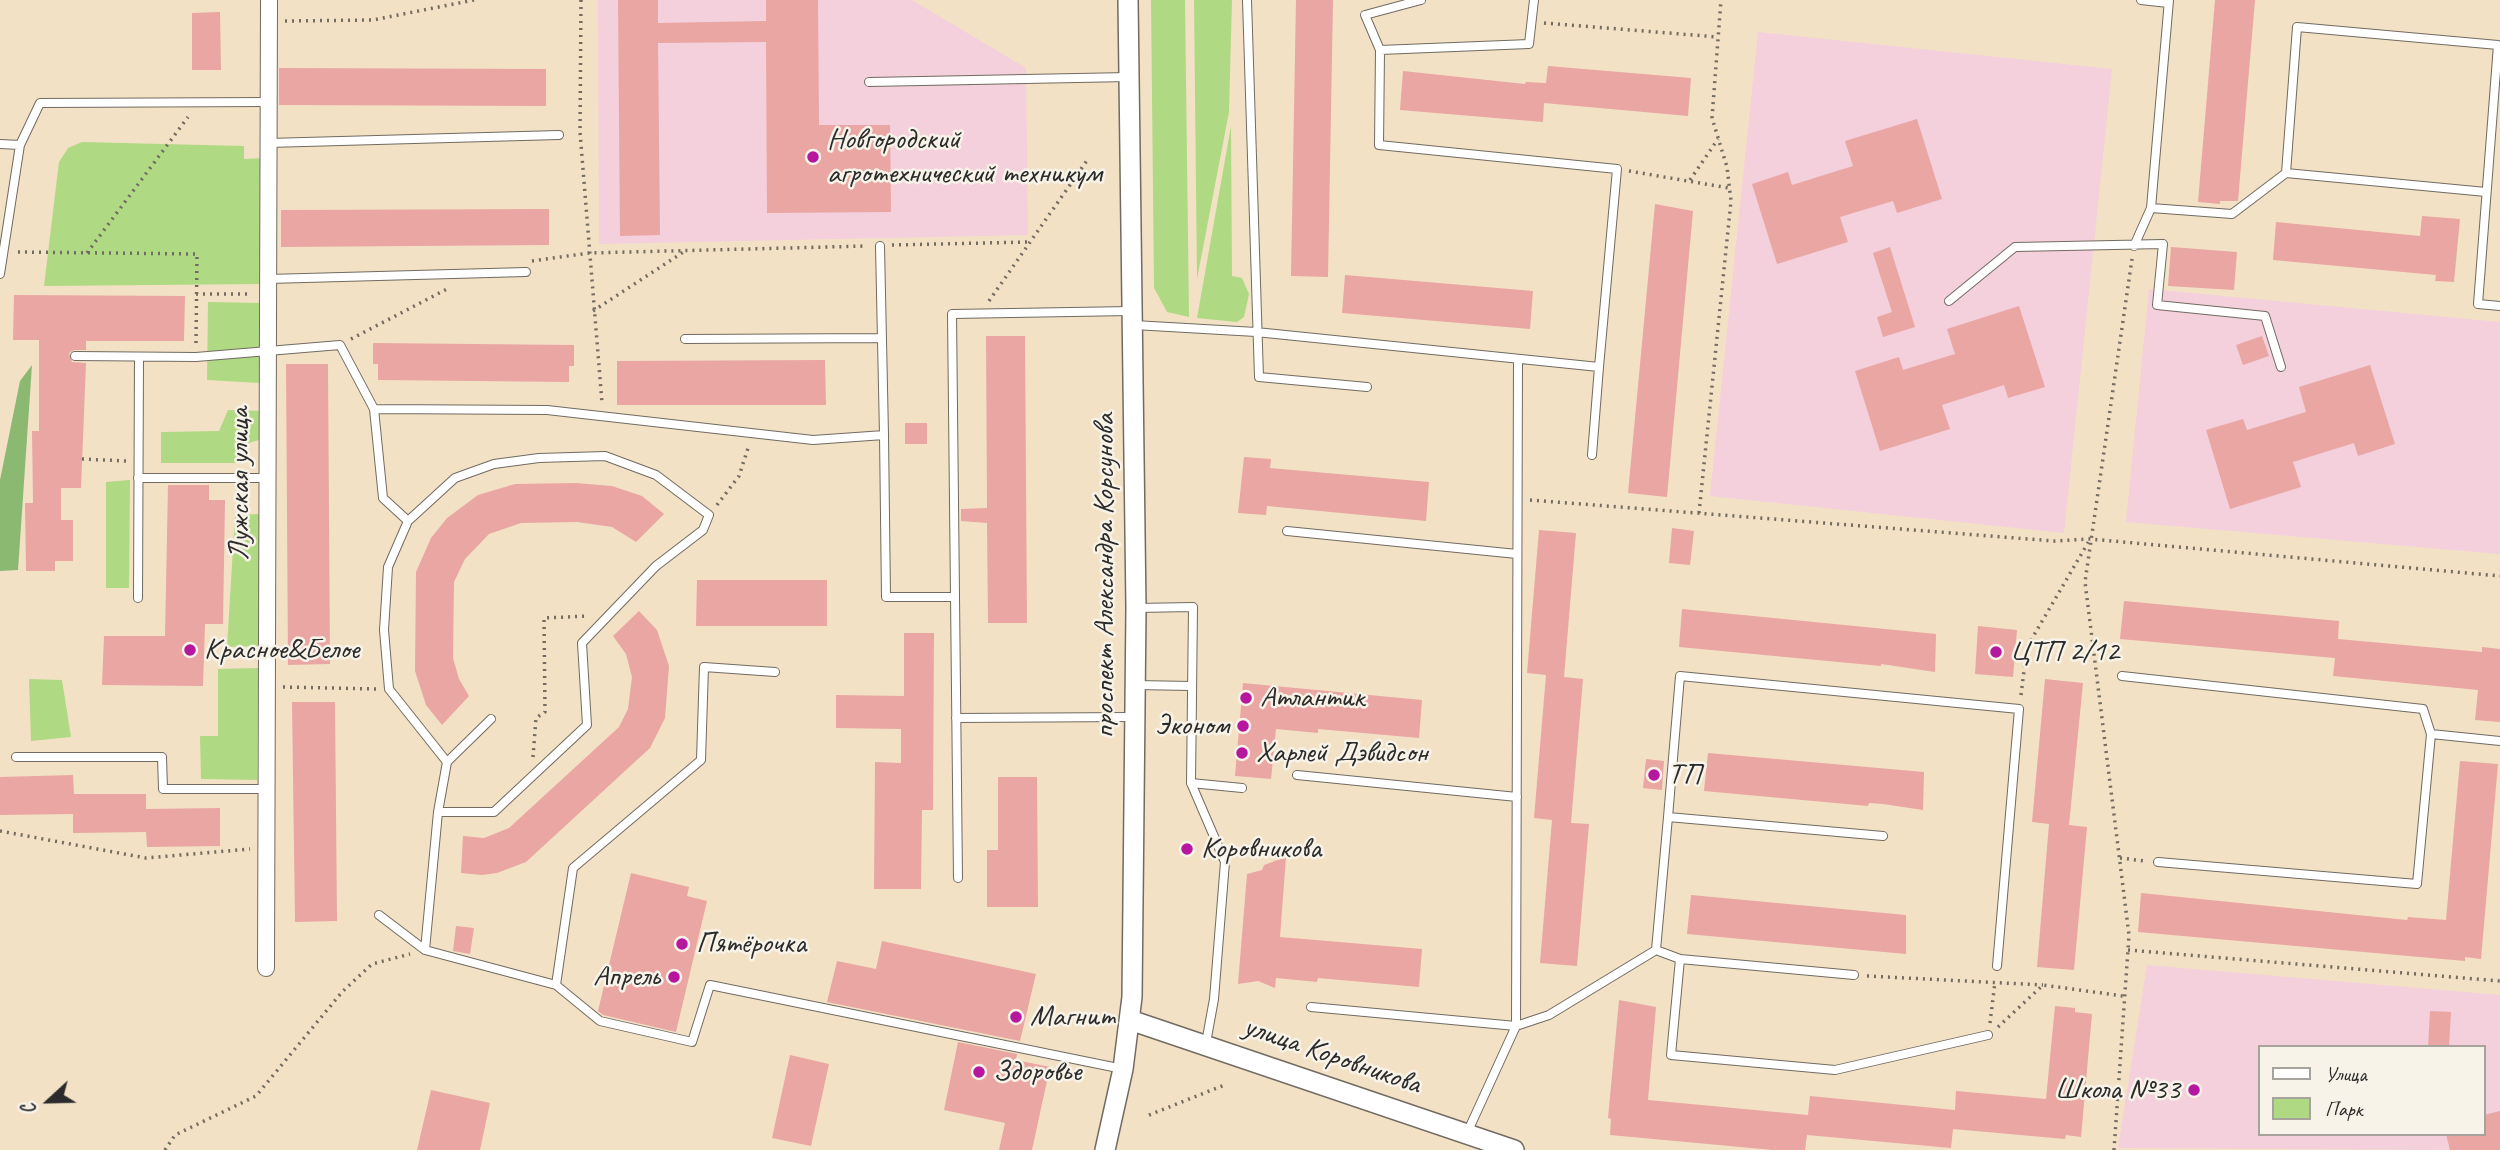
<!DOCTYPE html>
<meta charset="utf-8">
<style>
body{margin:0}
#map{position:relative;width:2500px;height:1150px;overflow:hidden;background:#f3e1c6;font-family:Caveat,sans-serif}
canvas{display:block}
.legend{position:absolute;left:2258px;top:1045px;width:228px;height:91px;box-sizing:border-box;background:#f7f3e8;border:2px solid #a5a39c;margin:0;padding:9px 12px;list-style:none;font-size:21px;color:#2b2b2b}
.legend li{display:flex;align-items:center;gap:14px;height:35px}
.legend b{width:35px;border:2px solid #a5a39c}
.north{position:absolute;left:14px;top:1066px;width:70px;height:70px;-webkit-text-stroke:5px #f7f3e8;paint-order:stroke;rotate:248deg;font-size:19px;font-weight:700;line-height:28px;text-align:center;color:#2b2b2b}
.north::after{content:'';display:block;margin:auto;width:24px;height:32px;background:#2b2b2b;clip-path:polygon(50% 0,100% 100%,50% 72%,0 100%)}
</style>
<div id="map">
<canvas width="2500" height="1150"></canvas>
<ul class="legend">
<li><b style="height:9px;background:#fff"></b>Улица</li>
<li><b style="height:19px;background:#b0d984"></b>Парк</li>
</ul>
<div class="north">С</div>
</div>
<script>
const ctx = document.querySelector('canvas').getContext('2d');
ctx.lineJoin = 'round';
function fillPath(path, color) { ctx.fillStyle = color; ctx.fill(path, 'evenodd'); }
const toPath = rows => new Path2D(rows.map(r => 'M' + r).join(''));
function trace(path, color, width, dash) { ctx.strokeStyle = color; ctx.lineWidth = width; ctx.lineCap = dash ? 'butt' : 'round'; ctx.setLineDash(dash || []); ctx.stroke(path); }
function write(font, color, halo, rows, align = 'center') {
  ctx.font = font + ' Caveat,sans-serif'; ctx.lineWidth = 5; ctx.setLineDash([]); ctx.textBaseline = 'middle'; ctx.strokeStyle = halo; ctx.fillStyle = color; for (const [text, x, y, turn = 0] of rows) {
    ctx.save(); ctx.translate(x, y); ctx.rotate((+turn || 0) * Math.PI / 180); ctx.textAlign = isNaN(turn) ? turn : align; if (halo) ctx.strokeText(text, 0, 0); ctx.fillText(text, 0, 0); ctx.restore();
  }
}
fillPath(toPath([
 [598,0,912,0,1026,68,1028,235,599,244],
 [1758,32,2112,69,2064,533,1710,496],
 [2149,289,2500,322,2500,554,2126,522],
 [2147,965,2500,995,2500,1150,2118,1148],
 [2260,1047,2484,1047,2484,1134,2260,1134]
]), '#f4cfdc');
fillPath(toPath([
 [1151,0,1185,0,1189,317,1167,312,1154,288],
 [1194,0,1232,0,1229,112,1197,279],
 [1231,126,1232,276,1242,278,1249,294,1244,317,1237,322,1197,318],
 [82,142,244,146,244,159,263,158,261,284,44,286,59,162,68,148],
 [208,302,263,303,260,383,207,380],
 [228,410,264,411,262,439,249,443,240,463,161,463,161,432,219,431],
 [130,480,129,588,106,588,106,482],
 [260,514,259,646,227,647,235,515],
 [258,668,257,780,201,779,200,736,218,736,218,669],
 [29,679,62,680,71,737,31,741]
]), '#b0d984');
fillPath(toPath([
 [32,365,18,570,0,571,0,480,20,381]
]), '#8cb972');
fillPath(toPath([
 [618,0,658,0,658,23,766,21,766,0,818,0,819,125,890,125,891,212,767,213,766,42,658,43,660,235,620,236],
 [1296,0,1333,0,1328,277,1291,276],
 [2215,0,2255,0,2238,201,2220,201,2220,204,2198,202],
 [220,12,221,70,192,70,192,13],
 [1548,66,1691,78,1688,116,1544,103,1543,122,1400,110,1403,71,1525,84,1526,82,1546,83],
 [279,68,546,69,546,106,279,105],
 [1917,119,1942,199,1897,213,1893,201,1840,217,1848,242,1777,264,1752,184,1788,172,1792,185,1853,166,1845,141],
 [1655,204,1693,211,1667,497,1628,493],
 [549,209,549,245,281,247,281,210],
 [2422,216,2460,219,2454,282,2435,281,2436,275,2273,260,2276,222,2420,236],
 [1890,247,1915,327,1883,337,1877,317,1892,312,1873,253],
 [2171,247,2237,252,2234,290,2168,286],
 [1345,275,1533,291,1530,329,1342,313],
 [14,295,185,296,184,341,86,341,86,350,74,350,69,353,72,362,86,363,81,488,61,488,61,520,73,520,73,561,55,561,55,571,26,571,25,503,33,503,32,431,39,431,39,340,13,340],
 [2019,306,2045,387,2008,398,2004,385,1942,405,1950,429,1880,451,1855,371,1899,357,1903,370,1955,354,1947,329],
 [986,336,1025,336,1027,623,988,623,987,523,961,521,961,509,987,508],
 [2262,336,2269,356,2243,365,2236,345],
 [373,343,574,345,574,366,569,366,569,382,378,380,378,364,373,364],
 [825,360,826,405,617,405,617,361],
 [286,364,328,364,330,664,288,665],
 [2370,365,2395,444,2358,456,2354,443,2293,462,2301,487,2230,509,2206,430,2243,419,2247,430,2306,412,2299,387],
 [905,423,927,423,927,444,905,444],
 [1244,457,1271,459,1270,468,1429,482,1426,521,1267,506,1266,515,1238,513],
 [576,483,612,486,642,496,664,514,636,542,612,527,577,522,521,523,489,534,465,559,454,582,453,658,459,679,469,696,442,725,426,705,415,671,416,572,431,538,447,518,478,495,515,484],
 [168,485,209,485,209,500,225,500,223,624,205,624,203,686,102,685,104,636,165,636],
 [1672,528,1694,531,1690,565,1669,563],
 [1539,530,1576,533,1564,677,1583,679,1571,823,1589,824,1577,966,1540,963,1552,820,1534,818,1546,675,1527,673],
 [697,580,827,580,827,626,696,626],
 [2124,601,2339,621,2338,639,2482,652,2482,647,2500,649,2500,722,2475,720,2478,690,2333,676,2335,658,2120,639],
 [1682,609,1936,634,1935,672,1881,664,1881,666,1679,647],
 [639,611,657,630,669,666,665,718,650,748,526,862,497,873,482,875,461,873,463,836,484,838,509,828,619,727,628,709,632,677,626,654,613,636],
 [1978,626,2017,630,2013,677,1975,674],
 [904,633,934,633,933,810,922,810,921,889,874,889,875,762,901,763,901,729,836,728,836,695,904,696],
 [2045,679,2083,683,2069,825,2087,827,2074,970,2037,967,2049,824,2032,822],
 [1243,683,1422,700,1419,738,1318,729,1318,733,1276,729,1271,779,1235,776],
 [292,702,335,702,337,921,295,922],
 [1708,753,1924,772,1923,810,1883,804,1869,803,1868,806,1704,791],
 [1646,759,1664,761,1662,790,1643,788],
 [2460,761,2498,764,2481,959,2465,957,2465,961,2138,932,2141,893,2407,920,2408,917,2446,920],
 [73,775,74,794,146,794,146,809,220,808,220,846,147,847,146,832,73,833,73,814,0,815,0,777],
 [998,777,1037,777,1038,907,987,907,987,850,998,850],
 [1286,857,1280,937,1422,949,1419,987,1318,978,1317,982,1276,978,1275,988,1258,981,1238,984,1247,874,1262,870,1264,865],
 [631,873,689,887,687,896,707,901,676,1032,603,1015,598,1011],
 [1691,895,1906,915,1906,954,1687,934],
 [456,926,474,928,470,954,453,951],
 [882,941,1036,974,1020,1041,827,1002,837,961,876,969],
 [1619,1000,1656,1007,1648,1100,1808,1115,1810,1096,1955,1110,1956,1091,2046,1099,2055,1006,2075,1008,2075,1012,2092,1014,2081,1137,2066,1135,2065,1139,1953,1129,1951,1148,1807,1135,1805,1150,1773,1150,1610,1135,1611,1119,1608,1118],
 [2430,1011,2451,1012,2449,1047,2428,1047],
 [958,1042,1017,1054,1016,1060,1050,1067,1032,1150,999,1150,1005,1123,944,1110],
 [790,1055,829,1064,811,1146,772,1138],
 [431,1090,490,1103,480,1150,417,1150],
 [2500,1111,2500,1150,2450,1150,2446,1134,2484,1134,2484,1115]
]), '#e9a6a3');
const service = toPath([
 [1247,0,1259,377,1367,387],
 [2141,0,2168,3],
 [1380,50,1529,44,1534,0],
 [869,82,1129,77],
 [268,143,559,135],
 [0,144,20,145,40,103,268,102],
 [2286,173,2486,192],
 [2151,208,2232,214,2286,173,2297,27,2498,45,2478,304,2500,306],
 [2134,246,2151,208,2169,0],
 [0,274,20,145],
 [268,279,526,272],
 [1949,301,2015,247,2163,244,2157,305,2265,316,2281,367],
 [1134,325,1256,332,1599,367,1617,169,1379,145,1380,50,1365,15,1421,0],
 [685,339,882,338],
 [75,356,196,357,340,345,374,409,383,498,408,521],
 [374,409,547,410,813,440,884,435,880,246],
 [884,435,886,597,955,597],
 [1592,455,1599,367],
 [138,478,267,478],
 [1287,531,1517,554],
 [138,598,139,357],
 [1136,608,1193,607,1191,783,1225,862,1214,999,1206,1043],
 [2122,676,2423,709,2431,734],
 [1136,685,1192,686],
 [956,718,1135,717],
 [16,757,162,757,163,789,266,789],
 [1297,775,1517,797],
 [1191,783,1242,788],
 [438,812,494,812,587,725,582,643,656,566,703,530,709,515,656,475,605,456,539,458,494,464,455,478,408,521,388,567,384,630,389,689,447,762],
 [1668,817,1680,676,2019,709,1997,966],
 [2158,862,2417,884,2431,734,2500,741],
 [958,878,952,314,1131,311],
 [379,915,425,950,556,985,573,868,701,760,704,667,775,672],
 [425,950,438,812,447,762,491,719],
 [1656,950,1668,817,1883,836],
 [1680,959,1671,1055,1835,1070,1988,1035],
 [556,985,600,1021,692,1042,710,985,1123,1069],
 [1311,1007,1516,1026,1518,359],
 [1467,1133,1516,1026,1549,1015,1656,950,1680,959,1854,975]
]);
const minor = toPath([
 [266,968,269,0]
]);
const tertiary = toPath([
 [1130,1020,1514,1150],
 [1105,1150,1123,1069,1132,997,1136,608,1128,0]
]);
trace(service, '#716b61', 10);
trace(minor, '#716b61', 18);
trace(tertiary, '#716b61', 22);
trace(toPath([
 [581,0,580,132,602,403],
 [285,21,373,20,474,0],
 [1544,23,1718,37],
 [1629,171,1729,188],
 [1690,180,1718,139],
 [892,245,1030,242],
 [18,252,197,254,196,344],
 [87,253,188,117],
 [532,261,589,253,867,246],
 [196,294,250,294],
 [989,301,1088,159],
 [593,311,685,251],
 [351,339,447,289],
 [82,459,126,461],
 [1530,500,2054,541,2090,539,2500,576],
 [717,505,739,476,749,445],
 [1699,513,1731,201,1727,167,1712,118,1721,0],
 [283,687,377,689],
 [2021,695,2027,647,2089,541],
 [533,757,536,718,545,712,544,618,588,616],
 [0,831,146,858,250,849],
 [2120,858,2145,861],
 [2128,950,2500,981],
 [1867,976,2043,985],
 [1990,1023,1995,982],
 [1998,1027,2043,985,2123,996],
 [1149,1115,1227,1084],
 [165,1150,175,1135,256,1096,342,992,372,964,410,954],
 [2114,1150,2129,935,2085,582,2132,259]
]), '#716b61', 3.5, [2, 5]);
trace(service, '#fff', 8);
trace(minor, '#fff', 16);
trace(tertiary, '#fff', 19);
for (const [x, y, r, color] of [
 [813,157,7,"#b5179e"],
 [190,650,7,"#b5179e"],
 [1996,652,7,"#b5179e"],
 [1246,698,7,"#b5179e"],
 [1243,726,7,"#b5179e"],
 [1242,753,7,"#b5179e"],
 [1654,775,7,"#b5179e"],
 [1187,849,7,"#b5179e"],
 [682,944,7,"#b5179e"],
 [674,977,7,"#b5179e"],
 [1016,1017,7,"#b5179e"],
 [979,1072,7,"#b5179e"],
 [2194,1090,7,"#b5179e"]
]) { const dot = new Path2D(); dot.arc(x, y, r, 0, 2 * Math.PI); ctx.fillStyle = color; ctx.fill(dot); trace(dot, '#f7f3e8', 2.5); }
write('30px', '#2b2b2b', '#f7f3e8', [
 ["Новгородский",827,140],
 ["агротехнический техникум",827,174],
 ["Красное&Белое",204,650],
 ["ЦТП 2/12",2010,652],
 ["Атлантик",1260,698],
 ["Эконом",1229,726,"right"],
 ["Харлей Дэвидсон",1256,753],
 ["ТП",1668,775],
 ["Коровникова",1201,849],
 ["Пятёрочка",696,944],
 ["Апрель",660,977,"right"],
 ["Магнит",1030,1017],
 ["Здоровье",993,1072],
 ["Школа №33",2180,1090,"right"]
], 'left');
write('30px', '#2b2b2b', '#f7f3e8', [
 ["Лужская улица",240,484,-90],
 ["проспект Александра Корсунова",1105,576,-90],
 ["улица Коровникова",1332,1056,19]
]);
</script>
